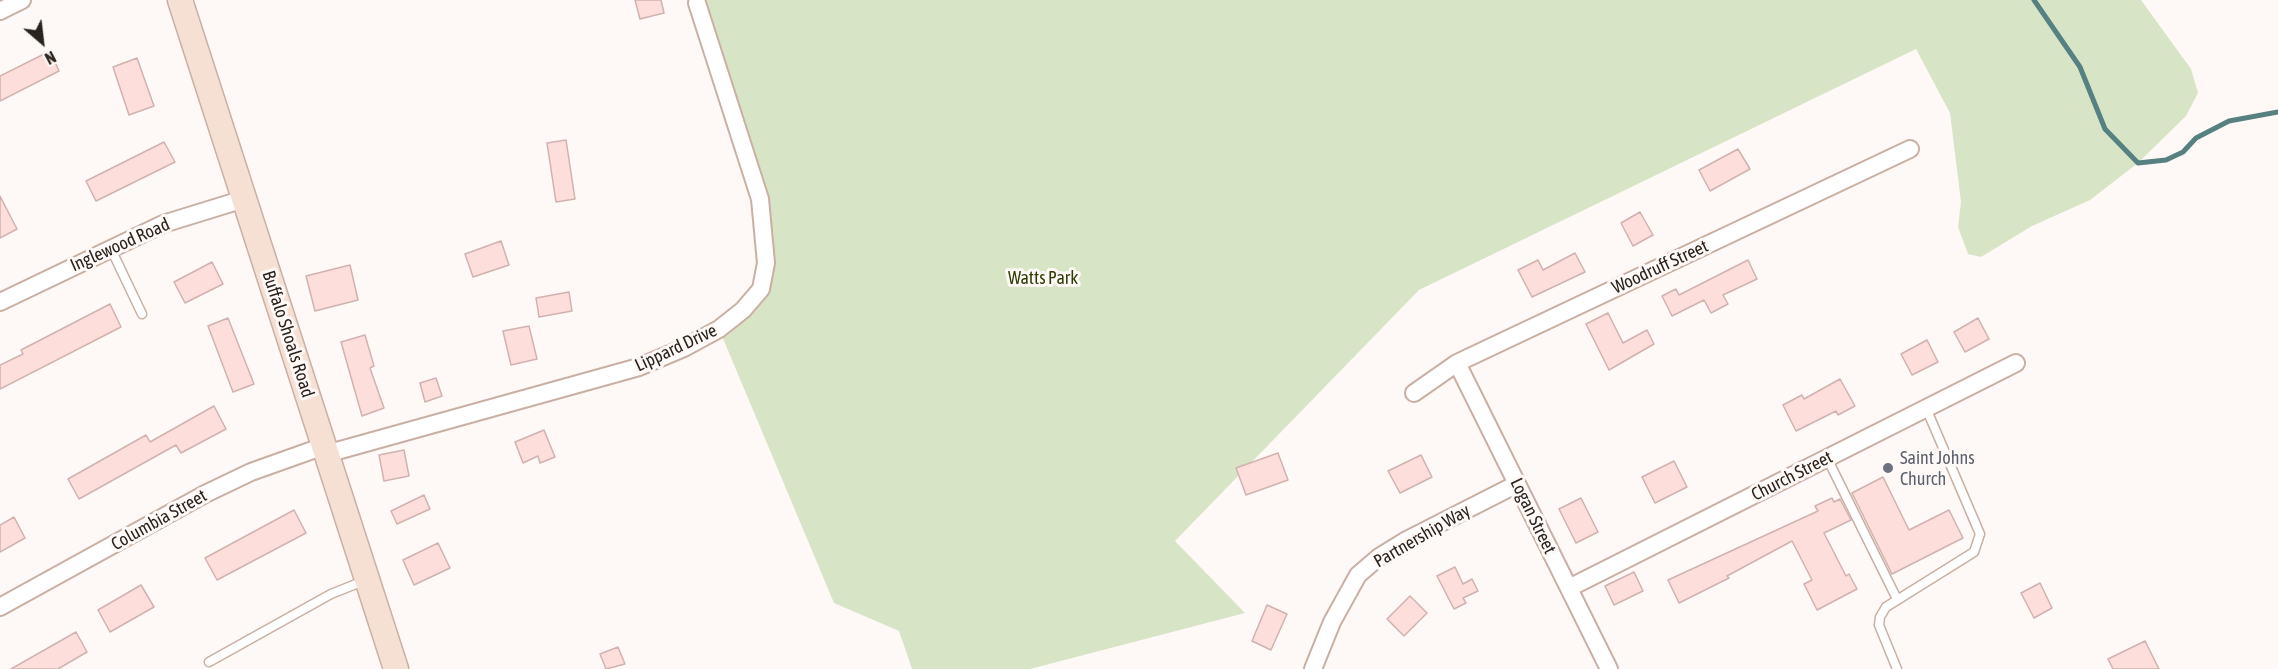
<!DOCTYPE html>
<style>
body{margin:0}
#map{position:relative;width:2278px;height:669px;overflow:hidden;background:#fef9f6;font-family:"Asap Condensed",sans-serif}
canvas{display:block}
.north{position:absolute;left:12px;top:12px;width:60px;height:60px;-webkit-text-stroke:4px #fef9f6;paint-order:stroke;rotate:152deg;font-size:16px;font-weight:700;line-height:24px;text-align:center;color:#2c221d}
.north::after{content:'';display:block;margin:auto;width:21px;height:27px;background:#2c221d;clip-path:polygon(50% 0,100% 100%,50% 72%,0 100%)}
</style>
<div id="map">
<canvas width="2278" height="669"></canvas>
<div class="north">N</div>
</div>
<script>
const ctx = document.querySelector('canvas').getContext('2d');
ctx.lineJoin = 'round';
function fillPath(path, color) { ctx.fillStyle = color; ctx.fill(path, 'evenodd'); }
const toPath = rows => new Path2D(rows.map(r => 'M' + r).join(''));
function trace(path, color, width, dash) { ctx.strokeStyle = color; ctx.lineWidth = width; ctx.lineCap = dash ? 'butt' : 'round'; ctx.setLineDash(dash || []); ctx.stroke(path); }
function write(font, color, halo, rows, align = 'center') {
  ctx.font = font + ' "Asap Condensed",sans-serif'; ctx.lineWidth = 6; ctx.setLineDash([]); ctx.textBaseline = 'middle'; ctx.strokeStyle = halo; ctx.fillStyle = color; for (const [text, x, y, turn = 0] of rows) {
    ctx.save(); ctx.translate(x, y); ctx.rotate((+turn || 0) * Math.PI / 180); ctx.textAlign = isNaN(turn) ? turn : align; if (halo) ctx.strokeText(text, 0, 0); ctx.fillText(text, 0, 0); ctx.restore();
  }
}
fillPath(toPath([
 [696,0,2141,0,2191,69,2198,93,2186,116,2138,163,2090,200,2032,226,1981,257,1968,254,1958,227,1961,202,1950,113,1916,49,1419,290,1175,541,1245,613,1030,669,912,669,899,631,834,603,719,329,761,289,765,238]
]), '#d8e4c6');
trace(toPath([
 [2034,0,2080,67,2105,129,2138,163,2166,160,2183,152,2196,138,2229,121,2278,112]
]), '#568180', 5);
const building = toPath([
 [635,0,661,0,664,13,640,19,635,0],
 [50,51,59,71,0,101,0,76,50,51],
 [137,58,154,106,129,115,113,67,137,58],
 [566,140,575,199,556,202,547,143,566,140],
 [164,142,175,162,96,201,86,181,164,142],
 [1738,149,1750,169,1710,191,1699,170,1738,149],
 [0,196,17,229,0,238,0,196],
 [1640,212,1653,235,1633,246,1621,223,1640,212],
 [501,241,509,265,473,277,465,254,501,241],
 [1575,253,1585,272,1532,297,1518,270,1538,260,1543,270,1575,253],
 [1748,260,1757,279,1723,295,1728,304,1711,313,1704,300,1672,316,1662,296,1676,289,1679,295,1748,260],
 [212,262,223,284,185,303,174,282,212,262],
 [350,265,358,300,315,311,306,276,350,265],
 [569,292,572,311,539,317,536,298,569,292],
 [110,304,121,327,0,389,0,365,23,354,21,350,110,304],
 [1608,313,1623,343,1647,330,1654,344,1609,370,1586,324,1608,313],
 [228,318,254,384,233,392,208,326,228,318],
 [1978,318,1989,339,1965,352,1954,332,1978,318],
 [529,326,537,359,511,365,503,331,529,326],
 [365,335,374,366,370,368,384,408,362,416,341,342,365,335],
 [1927,340,1938,362,1912,375,1901,354,1927,340],
 [436,378,442,396,425,402,420,383,436,378],
 [1840,379,1855,406,1838,415,1836,411,1796,431,1783,405,1802,395,1804,399,1840,379],
 [214,406,226,429,181,453,176,445,79,499,68,479,146,435,150,442,214,406],
 [544,430,555,457,540,463,538,456,523,463,515,442,544,430],
 [404,450,409,476,384,481,379,455,404,450],
 [1278,453,1288,480,1246,495,1236,468,1278,453],
 [1421,455,1432,477,1400,493,1388,471,1421,455],
 [1674,461,1687,487,1655,503,1642,477,1674,461],
 [1883,477,1909,530,1949,510,1963,538,1892,574,1852,493,1883,477],
 [424,495,430,509,397,524,391,511,424,495],
 [1581,498,1598,532,1576,543,1559,509,1581,498],
 [1832,498,1834,502,1840,499,1851,520,1824,533,1846,576,1849,574,1857,589,1817,610,1804,584,1812,580,1792,541,1727,576,1729,578,1679,603,1668,580,1818,511,1815,506,1832,498],
 [294,510,306,533,217,580,205,558,294,510],
 [14,517,25,538,0,552,0,525,14,517],
 [438,543,450,568,414,585,403,560,438,543],
 [1455,567,1463,584,1472,579,1478,591,1463,598,1466,603,1454,609,1437,576,1455,567],
 [1634,572,1643,591,1614,605,1605,586,1634,572],
 [2040,583,2052,608,2034,618,2021,593,2040,583],
 [141,585,154,607,110,632,98,610,141,585],
 [1410,596,1427,613,1404,636,1387,619,1410,596],
 [1267,605,1287,614,1271,650,1252,641,1267,605],
 [76,632,87,652,58,669,11,669,76,632],
 [2145,641,2159,669,2113,669,2108,659,2145,641],
 [618,647,625,664,606,669,600,654,618,647]
]);
fillPath(building, '#fddedb');
trace(building, '#d0b2af', 1.5);
const lane = toPath([
 [111,249,142,314],
 [1827,458,1897,599],
 [209,662,331,594,366,580],
 [1897,669,1879,625,1880,617,1886,607,1974,552,1980,534,1926,408]
]);
const street = toPath([
 [0,11,22,0],
 [0,302,163,224,244,199],
 [1457,363,1609,669],
 [1414,393,1457,363,1910,149],
 [326,454,639,367,684,348,719,329,743,310,761,289,766,263,760,199,697,3],
 [1569,588,2016,363],
 [0,607,205,494,251,472,324,446],
 [1313,669,1332,622,1358,575,1379,557,1405,541,1517,484]
]);
const secondary = toPath([
 [180,0,396,669]
]);
trace(lane, '#c9b0a3', 11);
trace(street, '#c9b0a3', 20);
trace(secondary, '#c9b0a3', 27);
trace(lane, '#fff', 8);
trace(street, '#fff', 16);
trace(secondary, '#f6e0d4', 24);
for (const [x, y, r, color] of [
 [1888,468,6,"#6b7280"]
]) { const dot = new Path2D(); dot.arc(x, y, r, 0, 2 * Math.PI); ctx.fillStyle = color; ctx.fill(dot); trace(dot, '#fef9f6', 2); }
write('18px', '#2c221d', '#fef9f6', [
 ["Inglewood Road",120,245,-24],
 ["Woodruff Street",1660,267,-25],
 ["Buffalo Shoals Road",288,334,72],
 ["Lippard Drive",676,348,-25],
 ["Church Street",1792,476,-27],
 ["Logan Street",1533,516,64],
 ["Columbia Street",159,520,-29],
 ["Partnership Way",1422,536,-30]
]);
write('18px', '#2e3d06', '#fef9f6', [
 ["Watts Park",1043,278]
]);
write('18px', '#5b616d', '#fef9f6', [
 ["Saint Johns",1900,458],
 ["Church",1900,479]
], 'left');
</script>
